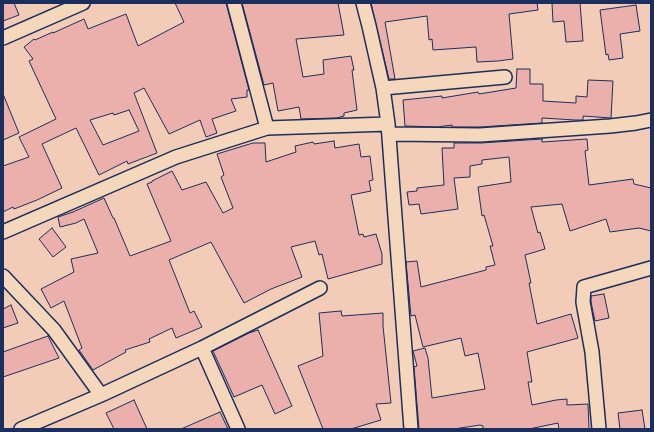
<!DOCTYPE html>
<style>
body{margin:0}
#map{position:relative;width:654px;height:432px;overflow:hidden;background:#f2ccb7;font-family:"Balsamiq Sans",sans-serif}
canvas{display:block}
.frame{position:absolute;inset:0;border:4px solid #1b2f5e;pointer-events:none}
</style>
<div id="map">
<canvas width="654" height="432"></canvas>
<div class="frame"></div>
</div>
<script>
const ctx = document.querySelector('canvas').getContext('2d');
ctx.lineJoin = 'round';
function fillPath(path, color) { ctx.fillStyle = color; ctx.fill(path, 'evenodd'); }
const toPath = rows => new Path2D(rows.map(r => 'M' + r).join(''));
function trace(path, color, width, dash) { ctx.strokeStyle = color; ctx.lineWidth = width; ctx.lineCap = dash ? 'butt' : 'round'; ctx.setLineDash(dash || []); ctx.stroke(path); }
const building = toPath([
 [3,3,14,3,19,15,3,21,3,3],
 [175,3,226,3,249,90,247,90,247,97,231,99,236,111,212,119,217,133,206,137,200,120,169,134,144,88,134,93,157,153,128,164,127,161,99,175,76,128,42,144,62,188,37,200,14,209,13,207,3,212,3,166,29,157,19,137,56,119,29,61,33,59,24,47,34,39,35,40,53,32,53,33,84,19,88,29,126,14,138,46,184,22,175,3],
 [129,110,139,131,103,145,90,120,113,113,114,115,129,110],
 [242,3,338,3,344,35,296,39,303,77,324,74,323,60,351,56,354,70,352,70,357,110,344,113,344,116,337,118,301,119,299,107,278,111,273,83,264,85,242,3],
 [371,3,537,3,538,10,509,14,513,59,498,61,477,62,476,47,433,50,432,39,429,40,427,16,385,22,395,79,389,79,371,3],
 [552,3,580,3,583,41,566,42,564,21,553,22,552,3],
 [636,5,640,31,620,34,623,58,609,60,608,54,606,55,600,10,636,5],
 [517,69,530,69,530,84,543,84,543,101,576,103,576,96,587,97,588,80,613,81,611,118,583,116,583,120,575,120,542,118,542,123,480,127,452,127,452,125,437,127,405,126,403,100,442,96,442,98,478,92,479,94,516,88,517,69],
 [3,94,19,133,3,140,3,94],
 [542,139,542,142,587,139,588,150,585,151,589,185,633,179,634,184,651,188,651,231,639,228,610,232,606,219,570,231,562,204,531,207,538,233,540,232,545,249,525,255,531,283,529,283,537,324,571,314,578,338,527,352,532,382,528,382,532,405,556,400,567,399,567,405,588,404,589,429,559,429,558,423,529,429,483,429,483,426,480,425,454,429,419,429,414,367,417,366,413,351,425,348,428,358,432,398,485,389,478,353,465,356,461,338,423,347,415,315,411,316,406,262,417,261,421,287,486,270,486,267,495,265,490,246,493,246,484,215,482,216,478,187,511,182,509,157,482,160,482,164,470,166,470,177,454,178,458,209,421,214,419,204,409,205,407,192,417,191,417,188,444,185,442,148,454,148,454,143,481,143,542,139],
 [334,141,335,148,359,144,361,157,370,156,373,180,369,181,371,191,351,195,359,235,363,234,364,237,376,234,382,254,382,264,328,279,322,254,319,255,315,241,291,247,302,277,271,289,244,303,211,242,169,260,190,313,194,311,202,327,176,338,172,328,149,339,150,342,125,350,126,352,93,370,79,350,82,348,64,301,51,308,41,289,74,272,71,259,98,253,84,219,76,223,60,227,58,217,73,212,104,198,113,218,114,218,130,256,171,241,147,184,152,182,152,181,172,171,182,190,206,182,223,213,233,208,221,177,224,175,217,154,253,143,265,143,266,162,296,152,295,146,313,142,314,144,334,141],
 [52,228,66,247,53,257,39,239,52,228],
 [604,294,609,318,595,321,591,302,591,296,604,294],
 [11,305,18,323,3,328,3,309,11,305],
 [341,311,342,316,383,313,383,326,391,403,376,404,381,420,351,429,323,429,298,366,323,356,319,313,341,311],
 [258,330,292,406,275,414,262,385,234,397,213,351,249,333,258,330],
 [48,336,59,358,3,377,3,352,48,336],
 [134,400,147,429,114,429,106,413,134,400],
 [642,410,645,429,620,429,618,413,642,410],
 [220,412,228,429,181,429,220,412]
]);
fillPath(building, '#ebb0ac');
trace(building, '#1b2f5e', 1);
const minor = toPath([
 [234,3,267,128],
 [363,3,369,26,383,88,388,124,411,429],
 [3,38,83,3],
 [383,88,505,77],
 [389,134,480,135,610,126,636,123,651,120],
 [3,232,176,157,267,128,388,124],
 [3,276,54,330,101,395],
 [202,348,238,429],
 [21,429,101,395,202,348,320,288],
 [599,429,592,352,583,302,584,287,651,268]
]);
trace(minor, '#1b2f5e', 16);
trace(minor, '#f5d8bc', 13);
</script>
